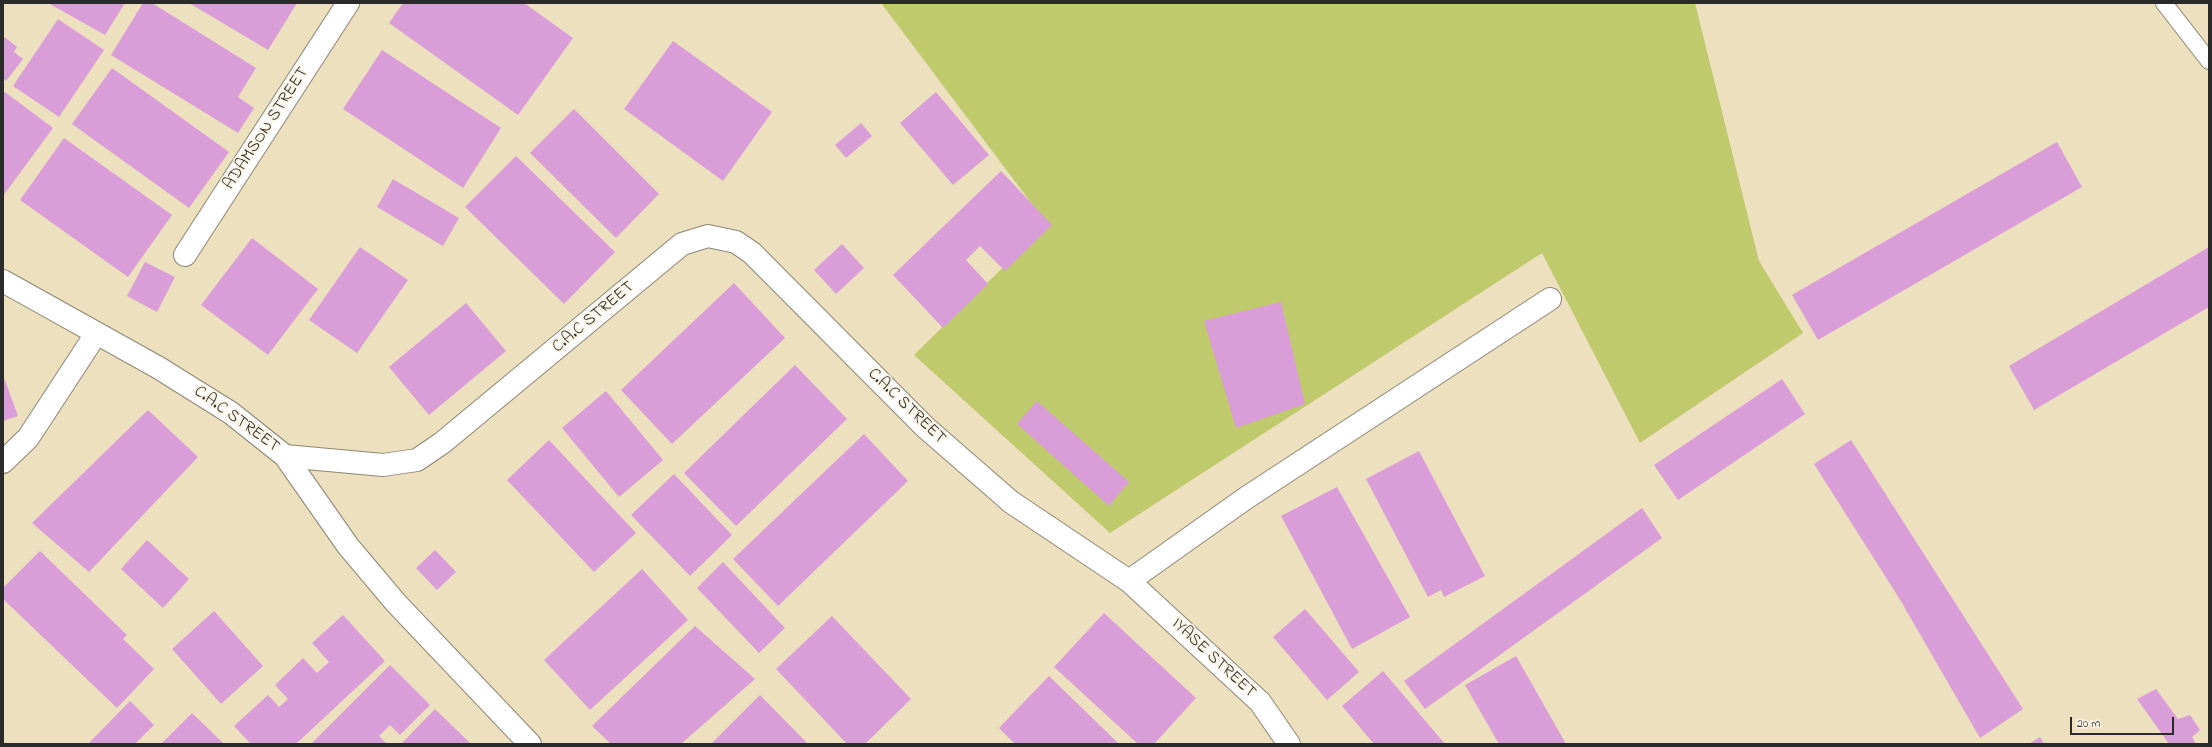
<!DOCTYPE html>
<style>
body{margin:0}
#map{position:relative;width:2212px;height:747px;overflow:hidden;background:#ede0bf;font-family:"Indie Flower",sans-serif}
canvas{display:block}
.frame{position:absolute;inset:0;border:4px solid #2b2b2b;pointer-events:none}
.scale{position:absolute;left:2070px;top:717px;width:104px;height:18px;box-sizing:border-box;border:2px solid #2b2b2b;border-top:0;padding-left:5px;font-size:12px;line-height:14px;white-space:nowrap;color:#2b2b2b;-webkit-text-stroke:3px #fcf5e5;paint-order:stroke}
</style>
<div id="map">
<canvas width="2212" height="747"></canvas>
<div class="frame"></div>
<div class="scale">20 m</div>
</div>
<script>
const ctx = document.querySelector('canvas').getContext('2d');
ctx.lineJoin = 'round';
function fillPath(path, color) { ctx.fillStyle = color; ctx.fill(path, 'evenodd'); }
const toPath = rows => new Path2D(rows.map(r => 'M' + r).join(''));
function trace(path, color, width, dash) { ctx.strokeStyle = color; ctx.lineWidth = width; ctx.lineCap = dash ? 'butt' : 'round'; ctx.setLineDash(dash || []); ctx.stroke(path); }
function write(font, color, halo, rows, align = 'center') {
  ctx.font = font + ' "Indie Flower",sans-serif'; ctx.lineWidth = 3.5; ctx.setLineDash([]); ctx.textBaseline = 'middle'; ctx.strokeStyle = halo; ctx.fillStyle = color; for (const [text, x, y, turn = 0] of rows) {
    ctx.save(); ctx.translate(x, y); ctx.rotate((+turn || 0) * Math.PI / 180); ctx.textAlign = isNaN(turn) ? turn : align; if (halo) ctx.strokeText(text, 0, 0); ctx.fillText(text, 0, 0); ctx.restore();
  }
}
fillPath(toPath([
 [881,3,1695,3,1759,261,1803,333,1640,443,1542,253,1110,533,914,355,1047,224]
]), '#beca6c');
fillPath(toPath([
 [48,3,125,3,105,35],
 [143,3,152,3,256,68,238,97,254,108,238,133,111,55],
 [189,3,297,3,268,50],
 [403,3,524,3,573,38,518,115,389,23],
 [58,19,104,50,59,117,13,86],
 [3,36,17,47,14,52,23,59,6,81,3,78],
 [673,41,772,112,723,181,624,109],
 [382,50,501,128,463,188,343,109],
 [112,68,229,152,189,208,72,124],
 [5,92,53,128,3,196,3,94],
 [936,92,989,155,953,185,900,123],
 [574,109,659,194,616,238,530,153],
 [861,123,872,136,846,158,835,145],
 [64,138,172,215,128,277,20,200],
 [2057,142,2082,187,1818,340,1792,295],
 [516,156,615,252,564,304,465,207],
 [1001,171,1052,225,1005,271,980,246,966,260,988,284,943,328,893,275],
 [393,179,459,218,443,246,377,207],
 [252,238,318,289,268,355,201,305],
 [842,244,864,268,836,294,814,270],
 [360,247,408,280,357,353,309,320],
 [2209,247,2209,307,2034,410,2009,366],
 [145,262,175,277,157,312,127,296],
 [734,283,785,338,672,444,621,390],
 [1281,302,1305,404,1236,428,1204,321],
 [466,303,506,351,429,415,389,367],
 [795,365,847,419,736,526,684,473],
 [3,375,18,416,3,421],
 [1782,379,1805,414,1678,500,1654,465],
 [606,391,663,460,619,497,562,428],
 [1037,401,1129,482,1109,506,1017,424],
 [148,410,198,457,89,572,32,523],
 [864,434,908,481,778,606,733,559],
 [549,440,636,533,594,572,507,480],
 [1851,440,2023,709,1980,738,1899,598,1814,464],
 [1419,451,1485,576,1444,597,1441,590,1428,597,1366,479],
 [674,474,732,535,690,576,631,515],
 [1337,487,1410,617,1352,649,1281,516],
 [1642,508,1662,538,1425,709,1404,681],
 [147,540,189,579,163,608,121,569],
 [435,550,456,572,437,590,416,568],
 [40,551,127,635,123,639,154,669,117,708,3,599,3,588],
 [723,562,785,628,759,653,697,588],
 [642,569,688,620,590,710,544,660],
 [1305,609,1359,672,1327,700,1273,637],
 [214,611,263,666,221,704,172,649],
 [1104,613,1196,698,1154,744,1138,744,1054,667],
 [343,615,385,661,296,744,251,744,234,726,268,695,279,707,288,699,275,685,303,658,317,673,329,662,312,643],
 [832,616,911,699,865,744,847,744,776,669],
 [695,626,755,679,681,744,611,744,592,726],
 [1516,656,1566,744,1499,744,1465,685],
 [390,665,430,705,400,735,390,725,379,736,387,744,311,744],
 [1383,671,1445,744,1374,744,1342,706],
 [1049,676,1119,744,1015,744,999,728],
 [2156,689,2178,719,2190,715,2200,730,2192,737,2196,744,2169,744,2137,699],
 [760,695,808,744,711,744],
 [130,701,154,725,135,744,88,744],
 [435,709,471,744,401,744],
 [192,713,224,744,161,744],
 [2040,737,2044,744,2029,744]
]), '#d99dd8');
const service = toPath([
 [2164,3,2209,61]
]);
const minor = toPath([
 [185,255,348,3],
 [3,281,159,368,231,413,285,456,383,465,417,460,442,443,682,244,708,236,736,242,752,253,925,427,1011,502,1129,581,1260,702,1289,744],
 [285,456,348,546,396,603,530,744],
 [3,462,28,438,96,334],
 [1129,581,1246,498,1550,299]
]);
trace(service, '#8c8675', 18);
trace(minor, '#8c8675', 24);
trace(service, '#fff', 16);
trace(minor, '#fff', 22);
write('17px', '#2b2b2b', '#fcf5e5', [
 ["ADAMSON STREET",267,129,-57],
 ["C.A.C STREET",594,318,-40],
 ["C.A.C STREET",906,407,44],
 ["C.A.C STREET",236,420,36],
 ["IYASE STREET",1213,659,43]
]);
</script>
